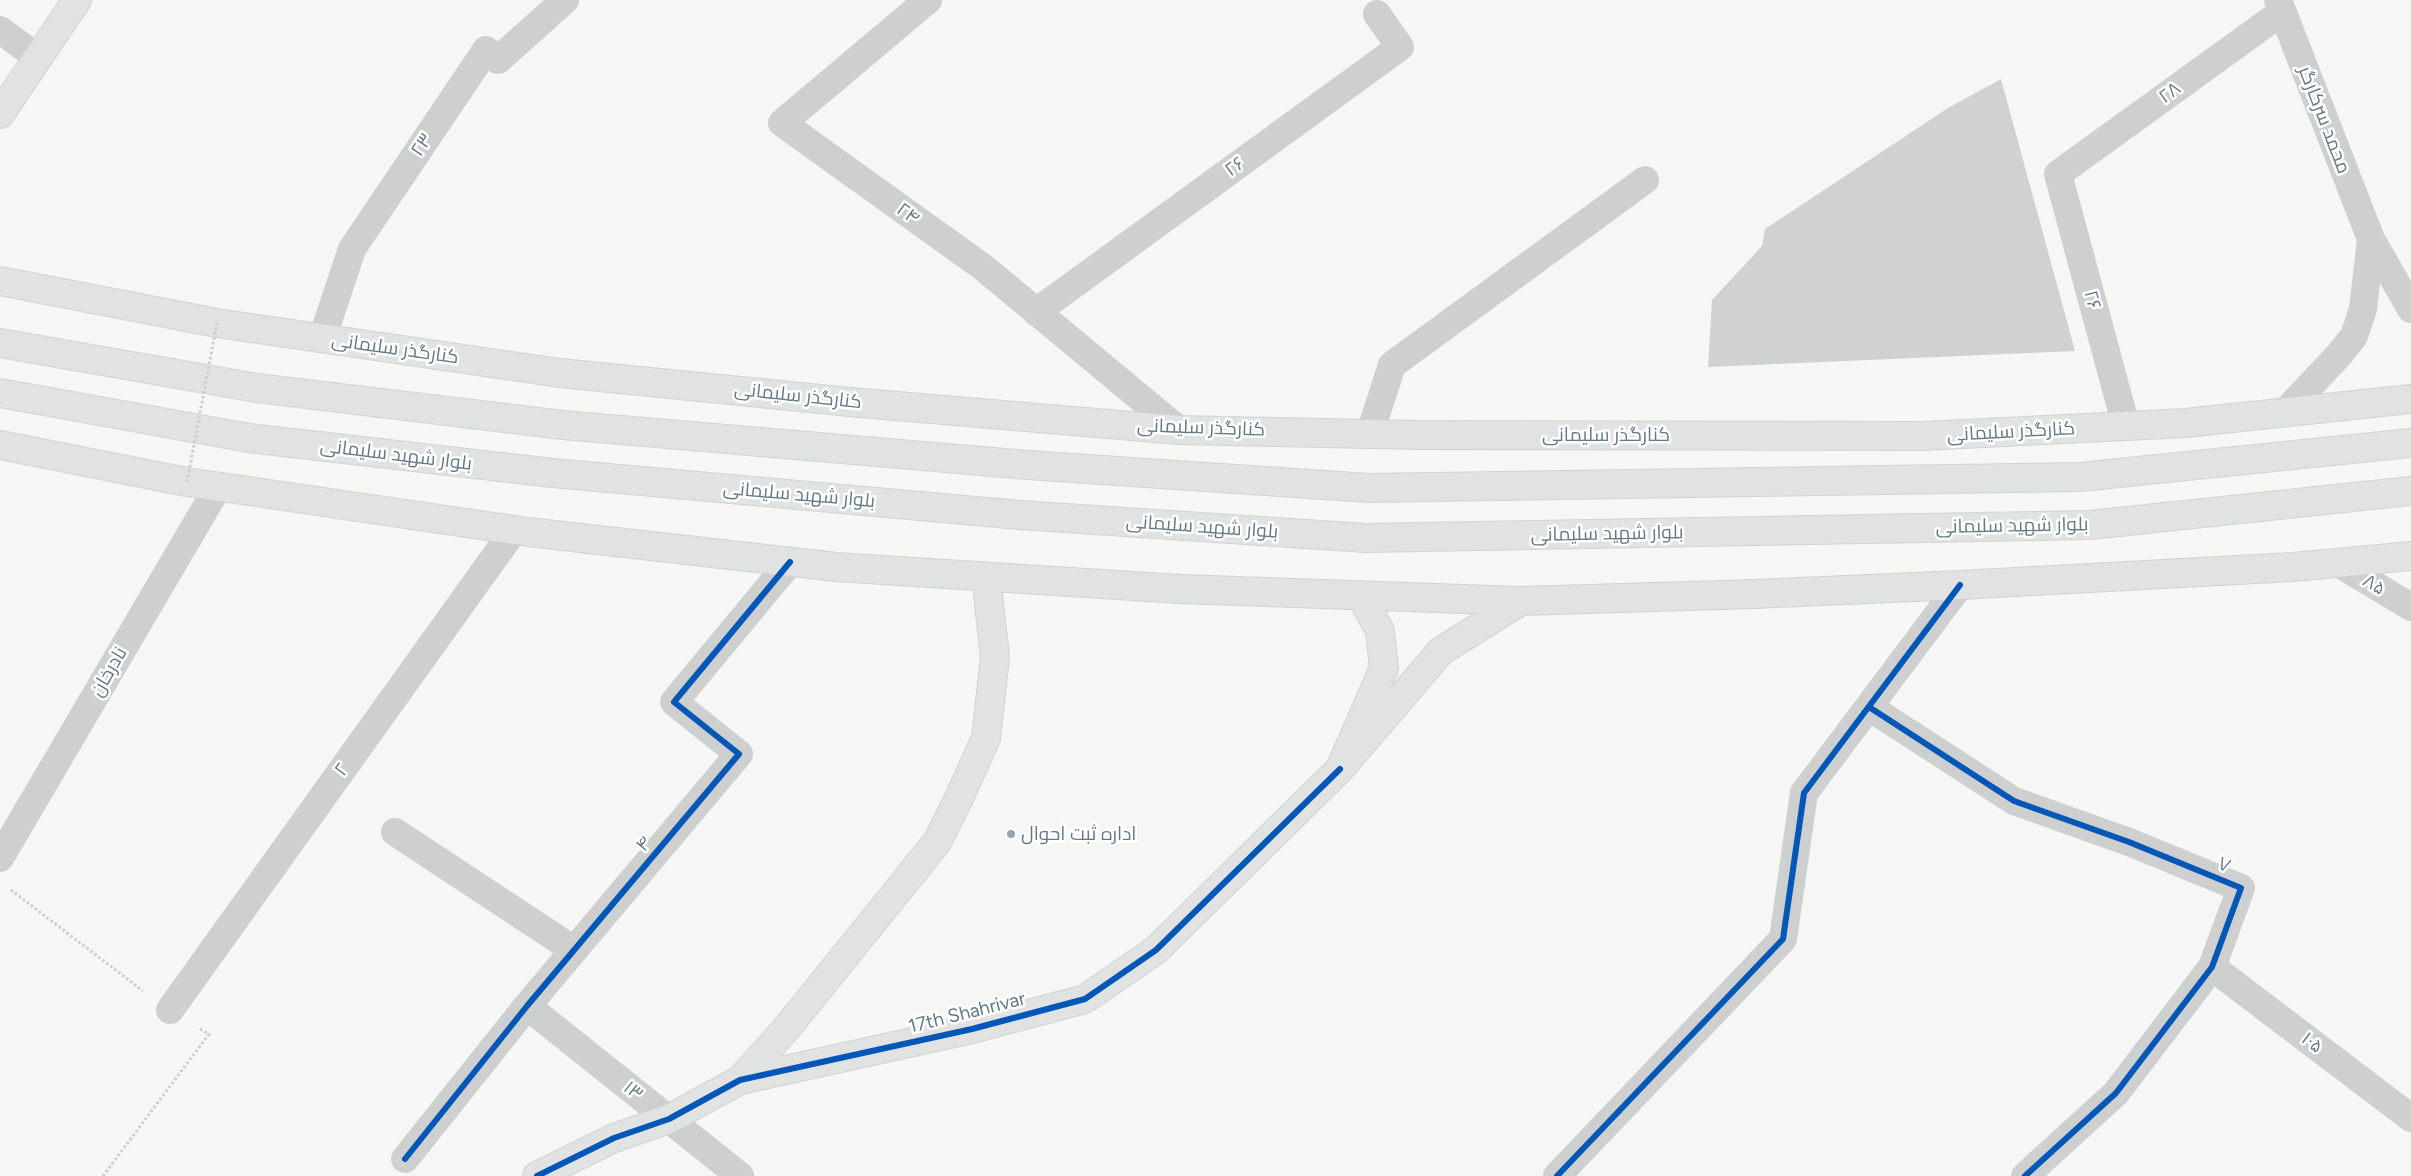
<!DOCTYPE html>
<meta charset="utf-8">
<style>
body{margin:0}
canvas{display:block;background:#f6f6f4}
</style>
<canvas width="2411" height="1176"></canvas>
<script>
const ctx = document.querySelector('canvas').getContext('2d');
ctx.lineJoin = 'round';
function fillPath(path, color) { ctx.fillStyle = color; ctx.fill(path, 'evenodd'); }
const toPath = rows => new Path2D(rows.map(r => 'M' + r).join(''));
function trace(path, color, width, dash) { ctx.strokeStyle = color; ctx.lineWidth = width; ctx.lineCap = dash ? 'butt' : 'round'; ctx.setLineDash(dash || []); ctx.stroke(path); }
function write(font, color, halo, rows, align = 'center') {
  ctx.font = font + ' Figtree,Cairo,sans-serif'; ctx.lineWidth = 5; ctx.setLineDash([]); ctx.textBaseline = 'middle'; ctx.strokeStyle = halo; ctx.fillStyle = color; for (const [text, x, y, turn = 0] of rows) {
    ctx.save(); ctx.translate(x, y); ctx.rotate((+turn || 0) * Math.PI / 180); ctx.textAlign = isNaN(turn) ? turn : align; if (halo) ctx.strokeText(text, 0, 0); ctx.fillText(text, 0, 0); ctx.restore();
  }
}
fillPath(toPath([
 [2001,79,2075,351,1708,367,1712,300,1762,246,1765,229,1948,108]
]), '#d0d2d2');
const secondary = toPath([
 [0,114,77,0],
 [0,281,217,323,560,373,850,402,1179,430,1419,435,1923,436,2186,423,2411,399],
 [0,445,187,482,528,532,836,567,1180,589,1521,601,1754,594,1960,585,2293,567,2411,556],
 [1361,596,1380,631,1384,668,1340,769,1441,651,1521,601],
 [740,1080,786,1029,937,842,959,798,986,738,995,657,986,577],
 [537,1176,614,1138,669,1119,740,1080,972,1029,1085,999,1156,950,1340,769]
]);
const primary = toPath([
 [0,343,257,388,563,425,1028,465,1369,488,2080,477,2411,443],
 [0,393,249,438,553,473,1020,515,1366,538,2090,525,2411,491]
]);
trace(secondary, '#d2d4d4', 30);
trace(primary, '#d3d4d3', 30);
trace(toPath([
 [11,890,143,991],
 [103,1176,209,1034,198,1028]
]), '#cccdce', 3, [2.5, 2.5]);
trace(toPath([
 [928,0,782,123,984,268,1179,430],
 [2278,0,2371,239,2411,309],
 [0,30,37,57],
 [1036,312,1400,47,1377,14],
 [322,339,352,249,486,50,498,60,565,0],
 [2285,412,2339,355,2354,336,2363,309,2371,239],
 [2126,426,2058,174,2282,12],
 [1370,433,1392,365,1645,180],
 [2338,563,2411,607],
 [1869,707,2014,801,2129,842,2241,888,2212,967,2116,1093,2025,1176],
 [395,832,574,950],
 [0,858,218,487],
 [2212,967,2411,1118],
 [527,1006,740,1176],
 [170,1010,514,530],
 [405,1159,527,1006,739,754,674,702,790,562],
 [1557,1176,1783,939,1804,793,1960,585]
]), '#cecfcf', 28);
trace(secondary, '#e1e2e2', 28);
trace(primary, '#e1e2e2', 28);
trace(toPath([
 [187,482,217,323]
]), '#cccdce', 3, [2.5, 2.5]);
trace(toPath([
 [1869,707,2014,801,2129,842,2241,888,2212,967,2116,1093,2025,1176],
 [405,1159,527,1006,739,754,674,702,790,562],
 [537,1176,614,1138,669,1119,740,1080,972,1029,1085,999,1156,950,1340,769],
 [1557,1176,1783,939,1804,793,1960,585]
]), '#0057b8', 6);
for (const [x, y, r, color] of [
 [1011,834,5,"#96a5ad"]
]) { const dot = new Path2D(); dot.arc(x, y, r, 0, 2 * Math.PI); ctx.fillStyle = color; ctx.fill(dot); trace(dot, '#fff', 2); }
write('19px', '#637987', '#fff', [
 ["۲۸",2170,93,-36],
 ["محمد سرکارگر",2324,120,69],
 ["۲۳",422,145,-56],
 ["۲۶",1235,167,-36],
 ["۲۴",908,214,36],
 ["۲۶",2092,300,75],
 ["کنارگذر سلیمانی",395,349,8],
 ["کنارگذر سلیمانی",798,396,6],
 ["کنارگذر سلیمانی",1201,428,2],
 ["کنارگذر سلیمانی",2011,432,-3],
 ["کنارگذر سلیمانی",1606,435],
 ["بلوار شهید سلیمانی",396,455,7],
 ["بلوار شهید سلیمانی",799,495,5],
 ["بلوار شهید سلیمانی",2012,526,-1],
 ["بلوار شهید سلیمانی",1202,527,4],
 ["بلوار شهید سلیمانی",1607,534,-1],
 ["۸۵",2374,585,31],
 ["نادرخان",109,672,-60],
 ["۲",342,770,-54],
 ["۴",644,844,-50],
 ["۷",2224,865,22],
 ["17th Shahrivar",967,1013,-14],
 ["۱۰۵",2312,1043,37],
 ["۱۳",633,1091,39]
]);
write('19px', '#637987', '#fff', [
 ["اداره ثبت احوال",1021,834]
], 'left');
</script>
